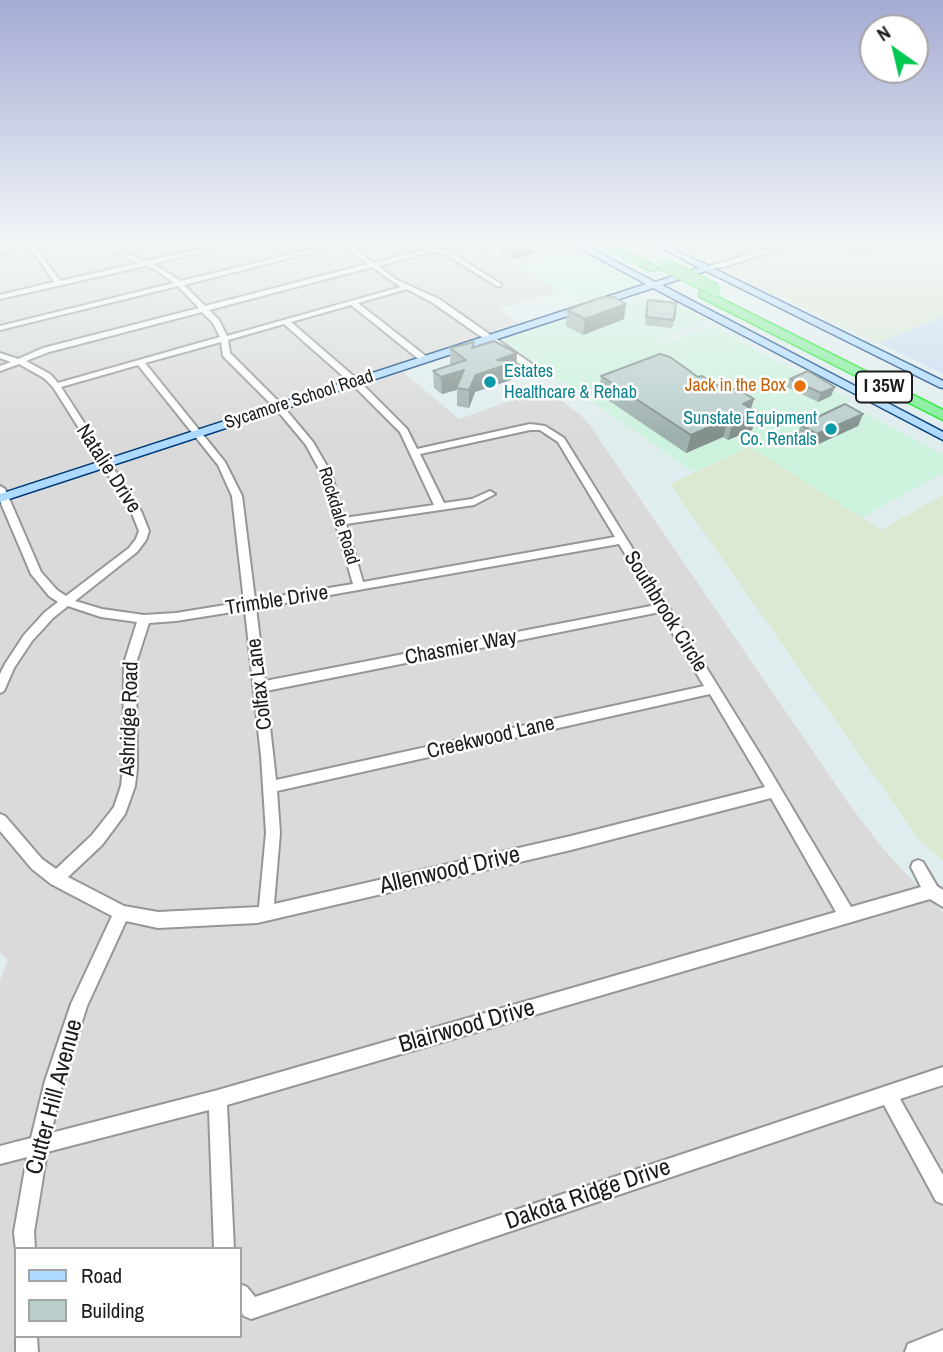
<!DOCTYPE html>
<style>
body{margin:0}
#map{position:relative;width:943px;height:1352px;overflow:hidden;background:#e0edee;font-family:"Archivo Narrow",sans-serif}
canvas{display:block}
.legend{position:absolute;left:14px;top:1247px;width:228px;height:91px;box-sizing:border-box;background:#fff;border:2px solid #a4a4a4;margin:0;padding:9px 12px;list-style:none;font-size:21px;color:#1c1c1c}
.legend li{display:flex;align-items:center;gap:14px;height:35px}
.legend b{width:35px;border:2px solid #a4a4a4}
.north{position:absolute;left:859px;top:14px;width:70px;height:70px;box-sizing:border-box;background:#fff;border:2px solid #a4a4a4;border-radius:50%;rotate:326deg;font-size:19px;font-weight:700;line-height:28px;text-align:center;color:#1c1c1c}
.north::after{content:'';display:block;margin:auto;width:24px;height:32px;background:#00c851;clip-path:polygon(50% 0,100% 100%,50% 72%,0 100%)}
</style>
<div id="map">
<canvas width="943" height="1352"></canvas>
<ul class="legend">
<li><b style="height:9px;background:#aedaff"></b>Road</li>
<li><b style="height:19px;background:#b9cecb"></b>Building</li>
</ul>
<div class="north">N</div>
</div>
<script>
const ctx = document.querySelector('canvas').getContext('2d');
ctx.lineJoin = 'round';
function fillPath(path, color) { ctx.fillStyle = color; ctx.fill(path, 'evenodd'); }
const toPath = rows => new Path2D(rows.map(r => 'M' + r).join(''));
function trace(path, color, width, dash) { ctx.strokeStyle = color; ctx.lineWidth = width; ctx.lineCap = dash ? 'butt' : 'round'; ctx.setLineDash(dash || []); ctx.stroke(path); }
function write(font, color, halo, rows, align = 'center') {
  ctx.font = font + ' "Archivo Narrow",sans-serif'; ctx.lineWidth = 5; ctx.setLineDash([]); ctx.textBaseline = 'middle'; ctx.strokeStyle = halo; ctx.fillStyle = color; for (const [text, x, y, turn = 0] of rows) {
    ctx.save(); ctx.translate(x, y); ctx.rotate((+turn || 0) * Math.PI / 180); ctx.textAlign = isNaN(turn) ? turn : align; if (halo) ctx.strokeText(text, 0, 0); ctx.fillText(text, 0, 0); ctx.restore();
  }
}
fillPath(toPath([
 [0,245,481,245,559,291,498,309,521,325,0,493],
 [403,372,459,419,546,388,586,420,851,807,884,850,943,913,943,1352,0,1352,0,980,8,960,0,953,0,504],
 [16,1249,240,1249,240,1336,16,1336]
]), '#d9dad9');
fillPath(toPath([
 [576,249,636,281,636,286,583,300,564,289,559,291,518,266],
 [657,295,707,320,657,338,667,343,713,327,851,400,847,403,943,455,943,473,861,518,750,447,694,472,502,340,602,306,644,300]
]), '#cdf2dd');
fillPath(toPath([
 [670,245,943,245,943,316,878,343],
 [750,447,881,530,943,495,943,861,920,841,670,484]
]), '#dbe8d2');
fillPath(toPath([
 [943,316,943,374,879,343]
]), '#c9ddf0');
const street = toPath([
 [18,245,32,245,38,250,60,281,139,263,120,255,109,245,115,245,124,253,146,261,220,245,230,245,153,264,181,281,330,245,340,245,184,285,205,306,368,264,342,245,349,245,374,263,431,248,447,250,501,284,501,286,497,286,445,254,431,252,378,266,397,280,439,299,539,369,539,373,533,373,433,303,407,289,358,303,427,357,427,361,421,361,351,305,291,322,358,380,407,429,417,449,530,424,545,426,564,438,763,759,851,907,921,887,911,867,913,862,918,860,923,862,937,886,943,890,943,907,930,899,227,1105,234,1249,214,1249,209,1110,47,1152,34,1232,35,1249,16,1249,16,1251,14,1232,27,1157,0,1164,0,1146,31,1138,45,1081,71,1004,112,916,51,884,32,869,0,831,0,814,5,816,42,859,56,869,92,835,114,807,121,786,123,768,124,663,137,622,101,617,68,606,53,618,32,641,14,668,4,691,0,693,0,674,5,664,24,635,45,612,58,602,49,596,31,574,0,501,0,486,5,489,41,572,57,590,66,596,129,548,136,539,139,531,131,511,53,387,44,378,19,364,0,371,0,366,11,362,0,358,0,353,18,359,43,348,199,308,178,286,0,330,0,326,174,283,155,269,145,266,0,299,0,295,54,282,34,252,26,247,0,252,0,248,18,245],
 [372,267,401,287,227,336,219,320,209,310,372,267],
 [202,312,213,323,220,337,58,383,50,374,26,361,49,352,202,312],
 [284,324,352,384,400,432,434,505,344,518,331,473,313,442,282,405,230,353,228,340,284,324],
 [221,342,223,356,276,409,306,445,321,473,353,584,255,600,242,496,225,462,145,363,221,342],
 [138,365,218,465,232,496,244,602,176,613,144,615,102,609,75,601,137,552,146,540,149,531,141,511,61,387,138,365],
 [530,430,540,430,558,442,615,537,363,582,346,524,474,505,495,494,490,491,472,499,444,503,420,454,530,430],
 [619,544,656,605,265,681,256,608,619,544],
 [245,610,261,756,266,833,259,907,158,912,124,906,68,877,102,845,125,814,135,786,137,768,136,663,149,623,176,621,245,610],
 [660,612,704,686,276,780,266,691,660,612],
 [710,694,765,787,571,836,274,904,280,833,277,791,710,694],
 [771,798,836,912,218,1090,51,1133,63,1081,87,1006,126,921,158,928,257,923,571,850,771,798],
 [781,245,790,245,730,265,706,270,703,268,781,245],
 [943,1067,943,1085,900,1099,943,1175,943,1204,936,1201,884,1105,251,1319,244,1316,240,1311,240,1284,247,1287,255,1297,943,1067],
 [943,1330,943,1352,905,1352,908,1344,943,1330],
 [16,1335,37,1336,38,1352,16,1352,16,1335]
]);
const secondary = toPath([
 [574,245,584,245,655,282,699,268,656,245,666,245,943,381,943,388,939,387,706,271,662,285,943,432,943,440,653,288,0,502,0,494,646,284,574,245]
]);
const highway = toPath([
 [602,245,615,245,660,269,650,271,602,245],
 [704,290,943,410,943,420,700,297,700,291,704,290]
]);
trace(street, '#969696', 4);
trace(secondary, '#003976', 3);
trace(highway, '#14e621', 3);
fillPath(street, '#fff');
fillPath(secondary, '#aedaff');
fillPath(highway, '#80ee98');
const rail = toPath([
 [850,253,877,245]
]);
trace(rail, '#6a6a6a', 3.5);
trace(rail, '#fff', 2, [4.5]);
const highwayBridge = toPath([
 [665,265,715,290]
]);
trace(highwayBridge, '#14e621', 14, []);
trace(highwayBridge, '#80ee98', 12);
fillPath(toPath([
 [502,245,536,245,536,253,512,260,502,254],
 [648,300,674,320,672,328,645,325],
 [567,310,624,319,583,335,566,326],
 [474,347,516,371,514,371,514,379,475,392,469,408,457,406,457,390,442,394,434,388,433,371,450,365,450,348],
 [601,376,698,377,757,412,752,430,728,440,723,437,686,453,599,394],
 [790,379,831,396,818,402,787,387],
 [863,414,858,426,812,447,796,437,801,425]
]), '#9fb1af');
fillPath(toPath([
 [524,245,536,245,536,253,512,260,512,248],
 [626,304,624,319,583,335,585,319],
 [517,353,516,371,514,371,514,379,475,392,469,408,469,390,476,375,497,360],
 [464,370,456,390,442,394,441,377],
 [835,387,831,396,818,402,821,393],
 [754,399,749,415,757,412,752,430,728,440,733,422,743,404],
 [863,414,858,426,812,447,817,434],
 [728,419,723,437,686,453,691,435]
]), '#82908e');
const building = toPath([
 [507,245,524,245,512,248,507,245],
 [603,297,614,297,626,304,585,319,567,310,603,297],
 [648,300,676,303,674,320,646,317,648,300],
 [494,341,517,353,497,360,514,362,476,375,469,390,456,388,464,370,441,377,433,371,466,360,450,348,474,342,472,348,494,341],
 [660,354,670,357,698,377,702,376,728,391,736,388,754,399,743,404,757,412,733,422,728,419,691,435,601,376,660,354],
 [808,371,835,387,821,393,790,379,808,371],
 [845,404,863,414,817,434,801,425,845,404]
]);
fillPath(building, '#b9cecb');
trace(building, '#82908e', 2);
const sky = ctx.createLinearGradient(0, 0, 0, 434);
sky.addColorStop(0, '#a5aad4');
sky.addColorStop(0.56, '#f1f7f7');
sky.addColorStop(1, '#f1f7f700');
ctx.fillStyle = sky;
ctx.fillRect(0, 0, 943, 434);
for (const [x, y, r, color] of [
 [490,382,7,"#0f9aa8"],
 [800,386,7,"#e8710a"],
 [831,429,7,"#0f9aa8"]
]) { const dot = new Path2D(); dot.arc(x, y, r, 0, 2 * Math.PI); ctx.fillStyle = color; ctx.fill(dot); trace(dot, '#fff', 2.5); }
write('18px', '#0d838f', '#fff', [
 ["Estates",504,372],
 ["Healthcare & Rehab",504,393],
 ["Sunstate Equipment",817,419,"right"],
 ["Co. Rentals",817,440,"right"]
], 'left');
write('18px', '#c56008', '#fff', [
 ["Jack in the Box",786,386]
], 'right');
write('18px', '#1c1c1c', '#fff', [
 ["Sycamore School Road",299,400,-18],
 ["Rockdale Road",338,516,73]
]);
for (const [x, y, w] of [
 [884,387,56]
]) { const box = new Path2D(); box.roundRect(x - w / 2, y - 15.5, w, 31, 5); ctx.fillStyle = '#fff'; ctx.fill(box); trace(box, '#1c1c1c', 2); }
write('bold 19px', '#1c1c1c', null, [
 ["I 35W",884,387]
]);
write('21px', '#1c1c1c', '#fff', [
 ["Natalie Drive",108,469,57],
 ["Trimble Drive",277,601,-9],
 ["Southbrook Circle",665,612,58],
 ["Chasmier Way",461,648,-11],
 ["Colfax Lane",260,684,-97],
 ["Ashridge Road",130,719,-88],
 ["Creekwood Lane",491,738,-13]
]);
write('24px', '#1c1c1c', '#fff', [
 ["Allenwood Drive",450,871,-13],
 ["Blairwood Drive",467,1027,-16],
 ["Cutter Hill Avenue",55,1097,-75],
 ["Dakota Ridge Drive",588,1195,-19]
]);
</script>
